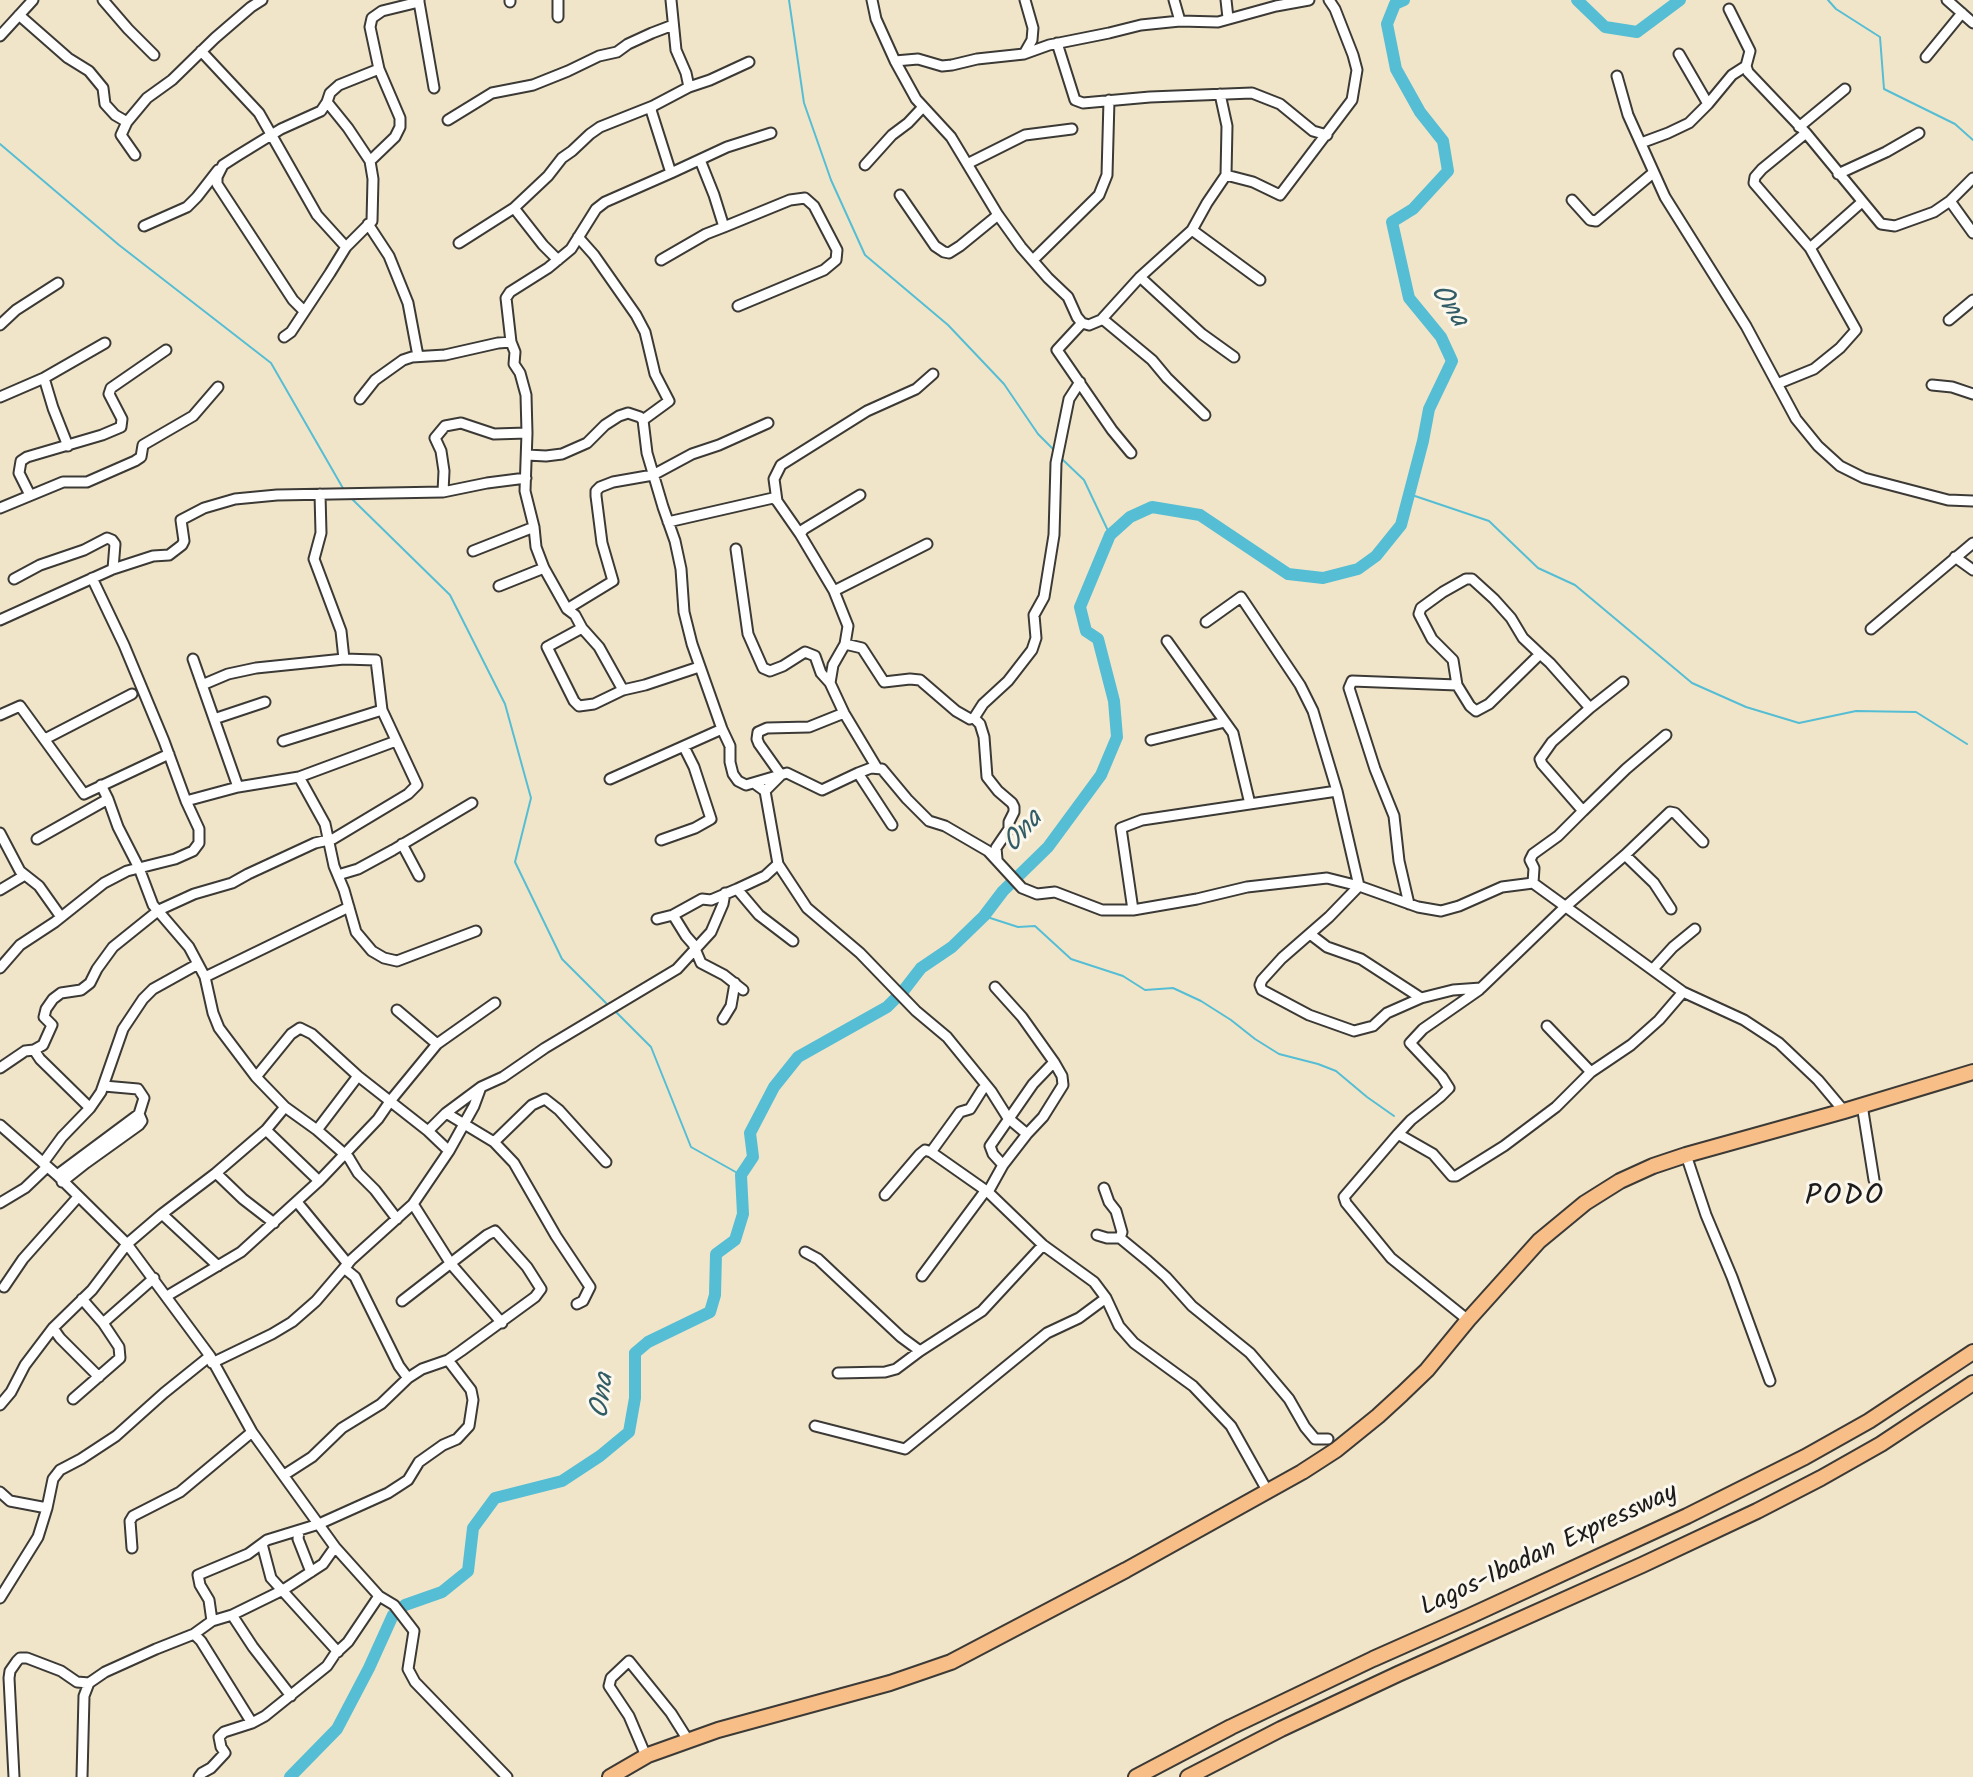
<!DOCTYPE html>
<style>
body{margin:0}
canvas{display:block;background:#f1e5c9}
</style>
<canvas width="1973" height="1777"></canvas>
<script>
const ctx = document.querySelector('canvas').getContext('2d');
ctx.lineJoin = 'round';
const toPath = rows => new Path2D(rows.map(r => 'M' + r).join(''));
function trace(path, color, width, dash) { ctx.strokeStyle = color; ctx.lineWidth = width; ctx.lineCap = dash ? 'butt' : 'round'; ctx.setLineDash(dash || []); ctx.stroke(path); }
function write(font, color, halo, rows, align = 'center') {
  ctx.font = font + ' Kalam,sans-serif'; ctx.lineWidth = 6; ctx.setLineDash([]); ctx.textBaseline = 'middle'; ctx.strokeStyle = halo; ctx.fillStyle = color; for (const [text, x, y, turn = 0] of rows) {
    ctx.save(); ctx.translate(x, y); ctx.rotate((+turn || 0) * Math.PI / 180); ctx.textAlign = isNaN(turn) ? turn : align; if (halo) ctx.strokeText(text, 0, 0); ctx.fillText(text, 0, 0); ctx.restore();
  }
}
trace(toPath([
 [789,0,804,103,831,180,865,255,948,325,1004,384,1038,434,1055,451],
 [1828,0,1836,9,1880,37,1884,89,1955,124,1973,140],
 [0,144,119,245,271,363,344,490],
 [1062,459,1084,480,1110,535],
 [1409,494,1489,521,1538,568,1575,585,1692,683,1746,707,1799,723,1856,711,1916,712,1967,744],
 [351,498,450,595,505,704,531,798,515,862,562,959,608,1005],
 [984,916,1018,927,1035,926,1071,959,1123,976,1145,990,1173,988,1201,1001,1231,1020,1255,1039,1279,1054,1318,1064,1336,1071,1367,1097,1394,1116],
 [616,1012,651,1047,691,1147,741,1175]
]), '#56bed4', 2);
trace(toPath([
 [1577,0,1605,27,1637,32,1680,0],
 [290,1777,337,1729,369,1668,393,1615,405,1605,442,1592,468,1571,473,1528,495,1498,562,1481,600,1456,629,1432,635,1398,635,1353,648,1342,710,1312,715,1295,716,1254,735,1240,743,1214,741,1175,753,1157,750,1133,774,1087,798,1057,887,1007,904,990,921,968,952,947,984,916,1003,891,1048,847,1101,775,1117,737,1114,701,1098,639,1086,631,1080,607,1110,535,1130,517,1152,507,1200,515,1288,574,1323,578,1358,569,1376,556,1401,525,1423,441,1429,409,1452,361,1441,337,1409,298,1392,222,1413,209,1448,171,1443,141,1420,112,1396,69,1387,24,1395,4,1404,0]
]), '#56bed4', 12);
const minor = toPath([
 [103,0,128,29,154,55],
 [558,0,558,17],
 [872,0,876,19,895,61,916,99,951,137,998,215,1021,247,1048,278,1068,297,1077,317,1082,323,1089,325,1101,320,1105,321,1152,360,1167,378,1205,415],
 [1174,0,1180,21],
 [1226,0,1228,18],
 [1947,0,1973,23],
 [419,2,434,88],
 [510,2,510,0],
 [1729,9,1750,51,1746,66,1748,72,1806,133,1881,224,1895,226,1934,212,1950,201,1973,233],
 [19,15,68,58,89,71,103,88,105,104,115,115,127,122],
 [0,36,33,0],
 [1057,43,1075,100,1083,103,1150,97,1252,93,1280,104,1313,131,1327,135],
 [201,51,259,113,317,215,346,247],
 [1024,54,1032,40,1033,28,1025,0],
 [1679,54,1708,104],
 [1926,57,1962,13],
 [895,61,918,59,942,66,952,65,977,59,1024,54,1049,45,1109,33,1141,25,1180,21,1218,22,1276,6,1309,0],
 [1617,76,1628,115,1665,197,1746,326,1796,419,1818,446,1840,466,1864,478,1948,500,1973,501],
 [689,87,710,80,749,62],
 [327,102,348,128,370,161],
 [448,120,492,93,533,85,568,71,599,56,617,52,628,44,652,33,673,25],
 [1799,127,1845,89],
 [1641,143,1668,133,1689,123,1708,104,1732,75,1746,66],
 [135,155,121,135,127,122,147,98,172,80,215,38,251,7,262,0],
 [969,163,1025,135,1072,129],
 [865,165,892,135,908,123,923,107],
 [671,173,727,147,771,133],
 [1838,174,1886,152,1919,133],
 [1226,175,1253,182,1280,195,1352,100,1357,70,1353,55,1335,9,1329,0],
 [900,195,935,246,944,252,949,253,960,246,998,215],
 [1572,200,1590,220,1596,221,1653,173],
 [1950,201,1973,178],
 [514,208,543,245,558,260],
 [368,224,389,256,408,303,418,356],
 [144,226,187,207,197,197,218,170],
 [724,227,790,200,805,198,814,206,837,250,836,260,824,270,738,306],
 [1192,230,1260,280],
 [578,237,594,255,636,315,645,332,655,374,669,401,643,420],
 [459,243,514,208,548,176,562,158,572,151,590,134,600,127,653,106],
 [1810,248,1862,202],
 [661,260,706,234,724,227,714,195,700,160],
 [1033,260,1099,195,1107,175,1109,100],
 [1140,277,1202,334,1234,357],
 [304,311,293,300,217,184,217,177,223,165,237,156,281,129,321,111,327,102,330,93,339,85,379,69,370,27,372,18,382,11,419,2,419,0],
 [1101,320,1140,277,1192,230,1207,203,1226,175,1227,126,1220,94],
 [1949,320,1973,300],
 [1082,323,1057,350,1112,430,1131,453],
 [0,325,16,310,58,283],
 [284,337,291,332,330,273,346,247,372,221,373,179,370,161,395,137,400,127,400,118,379,69],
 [44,378,53,408,68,446],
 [1777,384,1814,369,1840,348,1856,330,1810,248,1754,183,1755,177,1762,169,1806,133],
 [1932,385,1952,387,1973,394],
 [0,397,44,378,105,343],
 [360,399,375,380,403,360,412,357,445,355,498,343,511,342],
 [643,420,647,453,663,507,675,541,681,569,684,612,692,644,722,729,730,746,730,762,733,774,738,781,746,785,787,773,822,790,858,773,871,768,882,769,907,799,929,821,945,826,988,851,1022,888,1037,894,1055,892,1102,910,1133,910,1197,899,1247,887,1327,878,1359,886,1418,907,1441,911,1459,906,1502,887,1533,883,1683,992,1744,1020,1779,1043,1818,1080,1844,1111],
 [527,455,546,456,562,454,587,443,605,425,619,416,628,413,640,417,643,420],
 [526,478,487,483,443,492,444,471,441,451,435,438,445,426,461,423,494,434,527,433],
 [30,495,19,473,21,461,27,457,102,435,121,427,122,419,109,394,111,388,166,350],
 [860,495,804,529,800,534,834,591,848,626,845,644,833,665,830,683,844,713,877,768],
 [777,501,774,479,781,465,867,411,916,389,933,374],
 [0,508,63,482,87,482,135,461,141,457,143,445,193,416,218,387],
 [668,522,773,498,777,501,800,534],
 [736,549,748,634,763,668,770,671,783,666,805,652,815,656,821,673,830,683],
 [473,551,534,527],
 [1955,557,1973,570],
 [14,579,40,565,84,550,107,538,112,540,115,544,113,569],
 [499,586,544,568],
 [834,591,927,544],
 [567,609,613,581,602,543,596,496,596,491,600,487,613,482,653,475,692,454,719,445,768,423],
 [0,620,113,569,153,556,169,555,182,545,184,541,181,520,204,508,235,499,277,495,443,492],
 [1206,622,1241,597,1300,685,1313,711,1337,791,1359,886,1329,917,1282,958,1262,980,1260,985,1262,990,1309,1015,1354,1031,1373,1026,1387,1013,1421,998,1453,990,1481,988,1565,907,1625,855,1670,812,1675,813,1703,842],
 [582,628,547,647,574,701,579,706,594,704,623,690,645,685,699,667],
 [1871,629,1973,543],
 [1167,641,1233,733,1250,804],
 [845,644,862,648,884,682,910,679,920,680,956,711,970,719,974,718,980,724,984,737,987,777,998,791,1012,803,1014,807,1014,812,1009,822,1009,829,996,848,997,859],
 [1540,654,1489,704,1476,711,1470,706,1457,685,1453,660,1432,639,1419,614,1421,608,1443,592,1466,579,1472,579,1494,599,1511,618,1523,638,1540,654,1550,663,1590,708],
 [193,659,238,787],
 [202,685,228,674,256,668,344,659],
 [623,690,599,647,582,628,575,615,567,609,544,568,536,547,534,527,525,491,527,433,526,395,520,373,514,364,515,352,511,342,506,298,510,292,548,268,571,249,596,209,605,202,671,173,651,110,653,106,689,87,686,73,676,50,671,0],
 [0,715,20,706,84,794,169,754],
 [974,718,983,704,1008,681,1032,650,1036,638,1034,615,1044,597,1054,535,1056,463,1069,399,1080,382],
 [214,719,265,702],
 [45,739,132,694],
 [1151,740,1225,722],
 [283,741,382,710],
 [858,773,892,825],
 [299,777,396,741],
 [610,779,722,729],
 [754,783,765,791,778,864,807,908,860,953,916,1011,947,1037,991,1091,1008,1118,1027,1134],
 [101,785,108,799,118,827,139,868,153,905,189,947,205,977,213,1013,219,1028,256,1077,285,1107,266,1130,319,1181],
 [765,791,781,775,759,744,757,739,758,732,767,728,809,727,844,713],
 [186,801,238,787,299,777,325,824,334,866,344,890,356,932,372,951,384,958,397,961,476,931],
 [1583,811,1626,769,1666,735],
 [0,833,20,871,39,886,61,917],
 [37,839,108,799],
 [661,840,695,828,711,819,694,767,684,747],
 [402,844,419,876],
 [1625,855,1654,883,1671,909],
 [338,875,358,869,393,850,472,803],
 [1533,883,1534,868,1530,860,1533,854,1558,836,1583,811,1542,764,1540,759,1552,742,1590,708,1623,682],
 [737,889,759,915,793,941],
 [0,890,25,875],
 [1409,904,1399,861,1394,816,1375,769,1349,688,1352,681,1457,685],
 [1133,910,1121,828,1142,820,1337,791],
 [673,915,686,936,693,944,701,963,724,975,743,990],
 [657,919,673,915,702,899,711,900,737,889,765,876,778,864],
 [1310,934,1327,947,1361,959,1421,998],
 [0,968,20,945,55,922,104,883,127,871,175,859,193,851,199,843,199,829,186,801,164,741,124,645,92,578],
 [1653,969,1673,947,1695,929],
 [205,977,349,907],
 [723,1019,731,1006,735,983],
 [1547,1026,1591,1072],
 [437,1044,495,1003],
 [34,1050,40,1059,90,1108],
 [0,1068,25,1051,34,1050,43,1045,52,1025,44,1017,46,1009,53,999,61,993,81,990,90,983,97,969,113,947,159,910,194,894,232,883,248,874,315,843,333,839,408,794,417,785,382,710,376,660,344,659,341,631,314,559,321,533,320,494],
 [256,1077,291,1034,300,1028,312,1034,358,1076,428,1131,449,1151],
 [1862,1105,1874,1180],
 [285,1107,317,1130,358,1076],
 [446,1113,494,1142,514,1163,556,1236,590,1287,583,1301,577,1304],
 [0,1125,57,1175,127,1244,210,1356,252,1432,335,1547,323,1564,283,1590,232,1615,212,1621,194,1634,156,1649,105,1672,89,1683,84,1696,82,1777],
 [317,1130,349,1158,358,1173,375,1190,397,1219],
 [428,1131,446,1113,481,1087,503,1077,545,1048,677,969,711,932,723,904,725,893],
 [1398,1134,1411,1120,1440,1097,1449,1088,1442,1077,1410,1043,1423,1029,1479,990],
 [494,1142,532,1105,545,1099,559,1110,606,1162],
 [931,1152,988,1192,1043,1245,1094,1282,1106,1298,1119,1326,1134,1343,1193,1386,1231,1426,1268,1492],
 [1686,1155,1706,1215,1732,1277,1770,1381],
 [43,1163,62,1137,90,1108,101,1092,123,1029,143,999,153,989,198,964],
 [1003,1165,993,1154,990,1146,1033,1084,1054,1062],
 [216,1173,243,1199,274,1223],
 [57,1175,139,1114,144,1098,138,1089,104,1086],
 [62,1182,86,1163,139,1125,142,1121,139,1114],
 [1104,1188,1109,1202,1116,1211,1122,1232,1120,1238],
 [988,1192,1003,1165,1027,1134,1043,1117,1063,1085,1062,1076,1054,1062,1022,1017,995,987],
 [885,1195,920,1154,925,1150,931,1152,960,1112,970,1109,982,1090,985,1087,988,1088],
 [297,1202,348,1264],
 [0,1203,25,1188,47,1167],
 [413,1204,451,1264,502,1323],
 [162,1214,218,1266],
 [1097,1235,1107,1238,1120,1238,1148,1261,1166,1277,1192,1306,1250,1353,1262,1367,1289,1399,1305,1427,1315,1439,1328,1439],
 [805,1252,818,1259,901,1337,920,1351],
 [344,1268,355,1277,399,1366,408,1378],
 [922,1276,986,1190],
 [4,1287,23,1259,78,1197],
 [167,1296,241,1252,319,1181,378,1119,391,1100,437,1044,397,1010],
 [1468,1320,1391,1258,1346,1203,1344,1197,1398,1134,1433,1154,1452,1176,1456,1176,1504,1146,1556,1107,1591,1072,1631,1045,1659,1020,1683,992],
 [103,1323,154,1278],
 [53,1328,60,1338,99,1377],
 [212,1363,272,1334,292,1322,316,1301,351,1260,413,1204,449,1151,474,1106,481,1087],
 [838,1373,885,1372,896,1369,920,1351,982,1311,1043,1245],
 [73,1399,120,1358,119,1347,103,1323,82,1299],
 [0,1405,11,1392,25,1365,53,1328,92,1290,127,1244,162,1214,216,1173,266,1130],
 [815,1426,905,1449,1047,1333,1079,1318,1106,1298],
 [284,1475,312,1457,342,1428,381,1404,408,1378,422,1369,448,1360,461,1351,535,1297,541,1289,527,1267,495,1231,487,1235,402,1301],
 [0,1492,10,1501,47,1508],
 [299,1531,298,1539,311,1572],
 [262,1544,271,1578,338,1652],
 [335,1547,379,1596],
 [132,1548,130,1521,133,1516,180,1492,252,1432],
 [0,1598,38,1537,47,1508,53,1479,60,1470,81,1459,116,1436,164,1393,210,1356],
 [232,1615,253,1647,291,1696],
 [212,1621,209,1600,200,1585,198,1575,248,1554,267,1540,319,1524,388,1493,408,1480,419,1462,443,1445,457,1439,469,1426,473,1400,471,1390,448,1360],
 [194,1634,201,1641,252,1723],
 [646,1756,629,1716,609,1686,611,1678,629,1661,671,1713,688,1740],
 [14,1777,9,1678,10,1671,17,1661,20,1658,27,1658,61,1671,77,1682,89,1683],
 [199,1777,202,1773,211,1768,225,1753,221,1747,219,1737,224,1732,252,1723,265,1716,327,1666,335,1654,348,1642,379,1596,394,1605,414,1631,408,1669,415,1682,507,1777]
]);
const highway = toPath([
 [610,1777,648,1755,718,1730,890,1683,951,1662,1126,1570,1302,1472,1336,1450,1378,1416,1402,1394,1427,1370,1468,1320,1539,1241,1585,1203,1620,1181,1653,1166,1686,1155,1844,1111,1973,1072],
 [1136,1777,1231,1727,1373,1659,1470,1616,1687,1516,1805,1457,1869,1421,1973,1352],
 [1188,1777,1281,1729,1398,1674,1642,1565,1757,1511,1821,1478,1881,1444,1973,1383]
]);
trace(minor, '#3c3a36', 13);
trace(highway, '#3c3a36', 18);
trace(minor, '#fff', 9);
trace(highway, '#f7be88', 14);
write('26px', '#1c1c1c', '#fbf7ec', [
 ["Lagos-Ibadan Expressway",1550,1552,-25]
]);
write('italic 28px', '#335d66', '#fbf7ec', [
 ["Ona",1447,307,56],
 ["Ona",1025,833,-50],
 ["Ona",605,1396,-83]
]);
ctx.letterSpacing = '2px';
write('30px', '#1c1c1c', '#fbf7ec', [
 ["PODO",1845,1199]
]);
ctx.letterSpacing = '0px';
</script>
